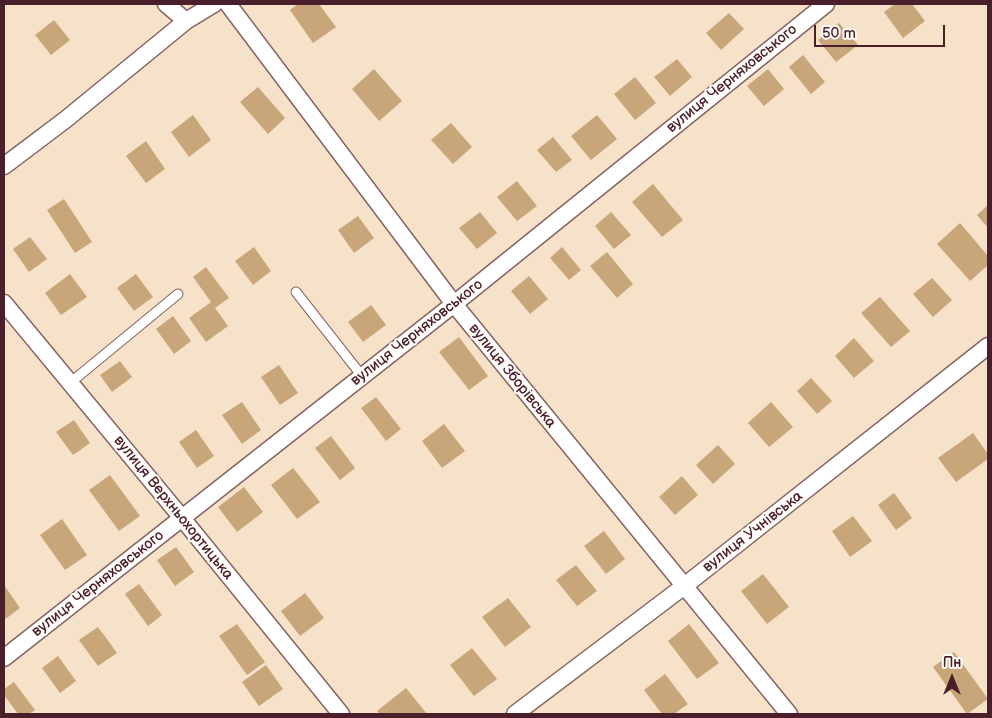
<!DOCTYPE html>
<meta charset="utf-8">
<style>
body{margin:0}
#map{position:relative;width:992px;height:718px;overflow:hidden;background:#f5e2c8;font-family:"Balsamiq Sans",sans-serif}
canvas{display:block}
.frame{position:absolute;inset:0;border:5px solid #4a1f2b;pointer-events:none}
.north{position:absolute;left:927px;top:653px;width:50px;height:50px;-webkit-text-stroke:4px #fdfcf7;paint-order:stroke;rotate:0deg;font-size:14px;font-weight:700;line-height:20px;text-align:center;color:#4a1f2b}
.north::after{content:'';display:block;margin:auto;width:18px;height:22px;background:#4a1f2b;clip-path:polygon(50% 0,100% 100%,50% 72%,0 100%)}
.scale{position:absolute;left:814px;top:25px;width:131px;height:22px;box-sizing:border-box;border:2px solid #4a1f2b;border-top:0;padding-left:6px;font-size:15px;line-height:18px;white-space:nowrap;color:#4a1f2b;-webkit-text-stroke:4px #fdfcf7;paint-order:stroke}
</style>
<div id="map">
<canvas width="992" height="718"></canvas>
<div class="frame"></div>
<div class="north">Пн</div>
<div class="scale">50 m</div>
</div>
<script>
const ctx = document.querySelector('canvas').getContext('2d');
ctx.lineJoin = 'round';
function fillPath(path, color) { ctx.fillStyle = color; ctx.fill(path, 'evenodd'); }
const toPath = rows => new Path2D(rows.map(r => 'M' + r).join(''));
function trace(path, color, width, dash) { ctx.strokeStyle = color; ctx.lineWidth = width; ctx.lineCap = dash ? 'butt' : 'round'; ctx.setLineDash(dash || []); ctx.stroke(path); }
function write(font, color, halo, rows, align = 'center') {
  ctx.font = font + ' "Balsamiq Sans",sans-serif'; ctx.lineWidth = 4; ctx.setLineDash([]); ctx.textBaseline = 'middle'; ctx.strokeStyle = halo; ctx.fillStyle = color; for (const [text, x, y, turn = 0] of rows) {
    ctx.save(); ctx.translate(x, y); ctx.rotate((+turn || 0) * Math.PI / 180); ctx.textAlign = isNaN(turn) ? turn : align; if (halo) ctx.strokeText(text, 0, 0); ctx.fillText(text, 0, 0); ctx.restore();
  }
}
fillPath(toPath([
 [298,4,319,4,336,27,313,43,290,10],
 [895,4,912,4,925,21,903,38,884,12],
 [729,13,744,29,721,50,706,33],
 [54,20,70,40,51,55,35,35],
 [839,23,858,45,836,62,818,40],
 [803,55,825,82,811,94,789,67],
 [677,59,692,77,670,96,654,77],
 [374,69,402,101,379,121,352,89],
 [768,69,784,89,764,106,747,86],
 [635,77,656,103,635,120,614,94],
 [258,87,285,118,268,134,240,102],
 [193,115,211,140,189,157,171,132],
 [597,115,617,139,591,160,571,136],
 [451,123,472,147,453,164,431,140],
 [553,137,572,160,556,172,537,150],
 [146,141,165,169,146,183,126,156],
 [517,181,537,206,517,221,497,197],
 [653,184,683,220,662,237,632,202],
 [64,199,92,242,75,253,47,210],
 [988,205,988,228,977,215],
 [480,212,497,233,477,249,459,228],
 [611,212,631,235,614,249,595,226],
 [358,216,374,238,354,253,338,230],
 [960,223,988,256,988,265,970,281,937,244],
 [30,237,47,259,29,272,13,249],
 [254,247,271,271,253,285,235,261],
 [562,247,581,270,569,280,550,258],
 [607,252,633,284,617,298,590,266],
 [206,267,229,298,215,308,228,326,206,342,189,318,211,302,193,277],
 [70,274,87,297,61,315,45,293],
 [136,274,153,297,134,311,117,288],
 [529,276,548,299,530,314,511,291],
 [932,278,952,300,933,317,913,294],
 [880,297,910,331,891,347,861,313],
 [371,305,386,325,363,342,348,322],
 [173,316,191,341,174,354,156,329],
 [459,337,488,376,469,390,439,352],
 [854,338,874,361,854,378,835,356],
 [120,361,132,377,112,392,100,375],
 [279,365,298,393,280,405,261,377],
 [811,378,832,401,817,414,797,391],
 [376,397,401,429,386,441,361,408],
 [242,402,261,430,242,444,222,415],
 [771,402,793,427,769,447,748,423],
 [74,420,90,443,73,455,56,432],
 [444,424,465,451,442,468,422,441],
 [196,430,214,456,197,468,179,442],
 [973,433,988,454,988,459,956,482,938,458],
 [331,436,355,468,340,480,315,448],
 [718,445,735,464,713,484,696,465],
 [293,468,320,502,297,519,271,485],
 [110,475,140,516,119,531,89,490],
 [682,476,698,495,675,515,659,497],
 [244,487,263,512,237,532,218,507],
 [894,493,912,518,896,530,878,505],
 [853,516,872,541,850,557,832,531],
 [62,519,87,555,65,570,40,535],
 [604,531,625,559,606,574,584,546],
 [176,547,194,572,175,586,157,560],
 [576,565,597,591,577,606,556,580],
 [763,574,789,607,767,624,741,591],
 [139,584,162,615,148,626,125,594],
 [4,585,20,608,4,620],
 [305,593,324,618,300,636,281,611],
 [508,598,531,627,505,647,482,617],
 [237,624,265,662,247,675,219,636],
 [689,624,719,663,697,679,668,641],
 [98,627,117,653,98,666,79,640],
 [472,648,497,679,474,696,450,665],
 [954,652,988,699,967,714,933,667],
 [58,656,76,681,60,693,42,668],
 [266,665,283,689,259,706,242,682],
 [665,674,688,704,674,714,662,714,644,690],
 [14,682,35,710,29,714,18,714,4,695,4,689],
 [406,688,427,714,380,714,377,711]
]), '#c8a679');
const lane = toPath([
 [296,292,362,376],
 [70,383,178,294]
]);
const street = toPath([
 [166,4,186,21],
 [228,4,454,304,789,714],
 [4,166,65,120,186,21,214,4],
 [4,303,182,518,341,714],
 [4,658,454,304,826,4],
 [515,714,683,587,988,346]
]);
trace(lane, '#866362', 11);
trace(street, '#866362', 19);
trace(lane, '#fff', 9);
trace(street, '#fff', 16);
write('15px', '#4a1f2b', '#fdfcf7', [
 ["вулиця Черняховського",732,79,-39],
 ["вулиця Черняховського",417,333,-38],
 ["вулиця Зборівська",512,376,51],
 ["вулиця Верхньохортицька",173,508,51],
 ["вулиця Учнівська",753,532,-38],
 ["вулиця Черняховського",98,584,-38]
]);
</script>
